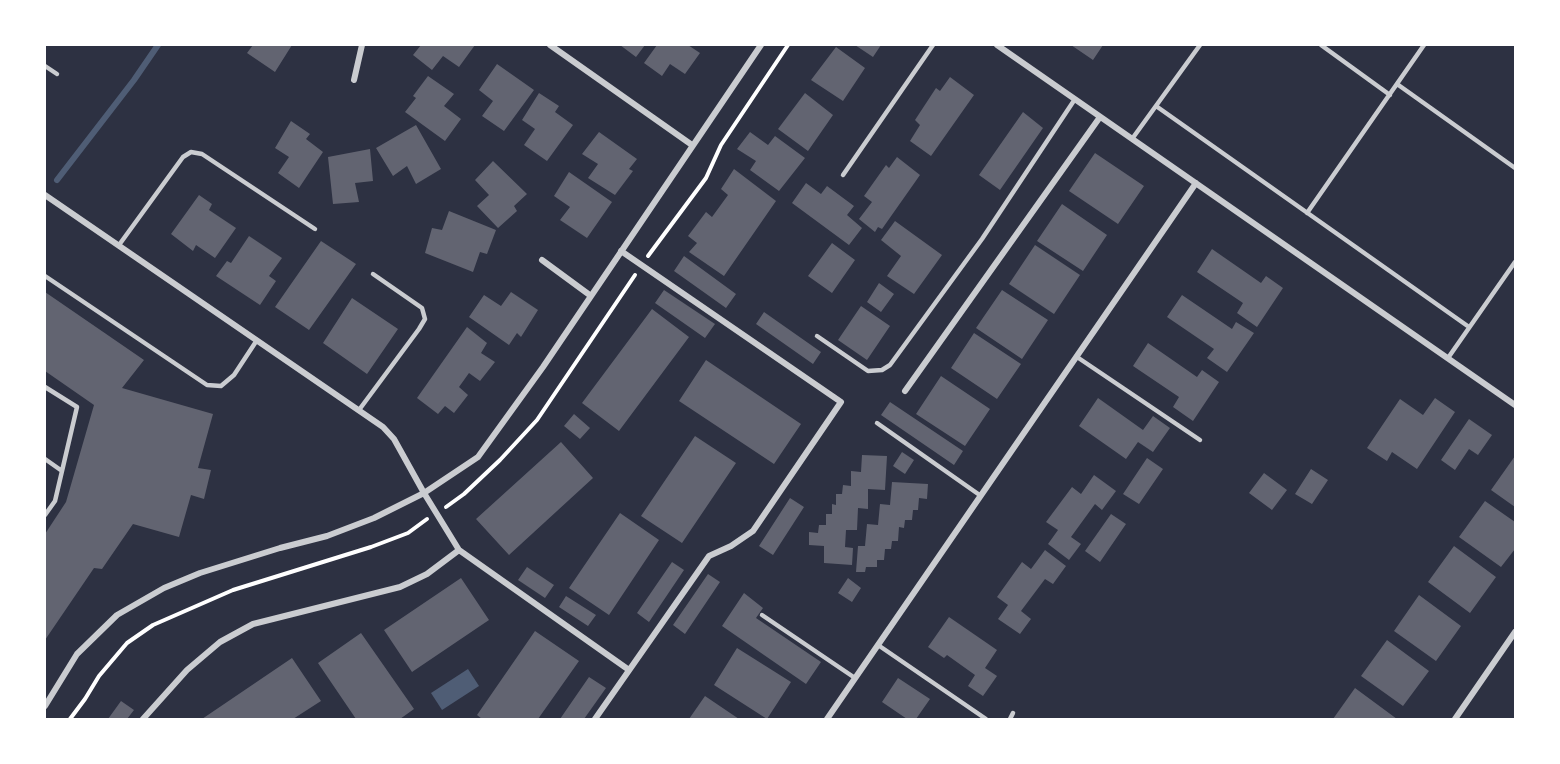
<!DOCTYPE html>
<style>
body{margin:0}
#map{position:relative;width:1560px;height:764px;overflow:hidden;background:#2d3142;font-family:Quicksand,sans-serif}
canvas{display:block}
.frame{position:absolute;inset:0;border:46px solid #fff;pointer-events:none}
</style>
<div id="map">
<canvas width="1560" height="764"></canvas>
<div class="frame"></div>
</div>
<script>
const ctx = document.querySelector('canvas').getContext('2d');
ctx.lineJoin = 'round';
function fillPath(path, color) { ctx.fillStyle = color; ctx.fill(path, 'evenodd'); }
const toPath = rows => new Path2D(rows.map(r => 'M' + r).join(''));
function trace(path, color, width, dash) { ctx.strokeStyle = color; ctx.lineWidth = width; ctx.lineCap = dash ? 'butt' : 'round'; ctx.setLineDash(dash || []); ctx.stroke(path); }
fillPath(toPath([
 [468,669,479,686,442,710,431,693]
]), '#4f5d75');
trace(toPath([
 [57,180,134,80,158,45]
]), '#4f5d75', 6);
fillPath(toPath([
 [253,45,292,45,275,72,247,53],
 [421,45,475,45,459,67,443,56,432,70,413,55],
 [620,45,645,45,636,57],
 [657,45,688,45,700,53,685,74,670,64,662,76,644,63],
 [855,45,881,45,873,57],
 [1071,45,1103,45,1093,60],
 [836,47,865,68,843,101,811,80],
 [497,64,534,90,504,131,482,116,493,101,479,90],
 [428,76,454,94,444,106,461,119,445,141,405,112,416,98,413,96],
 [950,77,974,95,931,156,910,141,920,125,915,120,936,88,940,91],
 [539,93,559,106,555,112,573,125,547,161,524,145,535,129,522,120],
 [805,93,833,115,808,151,778,129],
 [1023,112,1043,128,1000,190,979,175],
 [291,121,310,134,306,139,323,152,299,188,278,173,289,157,275,148],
 [416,125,441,169,416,184,407,166,393,176,376,148],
 [599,132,637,159,629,169,633,171,615,195,588,178,598,164,582,154],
 [750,132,768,145,775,136,805,158,779,191,750,170,756,161,737,149],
 [370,149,373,181,355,183,359,202,333,204,328,157],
 [1095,153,1144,186,1118,224,1069,191],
 [897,157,920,175,882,229,878,227,875,232,859,219,872,202,864,196,886,165,889,168],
 [493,161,527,194,514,206,517,211,498,228,477,206,489,195,475,180],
 [734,169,776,201,724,276,689,252,697,243,688,236,706,212,712,217,728,195,721,189],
 [569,172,612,202,587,238,560,220,570,207,554,196],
 [806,183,821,194,827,186,854,206,847,215,862,228,849,245,792,203],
 [199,195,212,204,209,210,236,228,215,258,196,245,193,251,171,234],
 [1062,204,1107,235,1083,271,1037,241],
 [449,211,496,230,487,254,480,252,473,272,425,253,432,228,442,230],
 [895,221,942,255,914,294,887,276,901,256,881,240],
 [249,236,282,258,269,276,276,281,260,305,216,276,227,261,231,263],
 [321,241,356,264,309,330,275,307],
 [832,243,855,260,832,293,808,276],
 [1035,245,1080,275,1054,314,1009,284],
 [1212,249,1261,283,1266,276,1283,288,1257,327,1237,313,1243,303,1197,272],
 [684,256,736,294,726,308,674,271],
 [879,283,894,294,881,312,867,302],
 [664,290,715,324,705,338,655,303],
 [1002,290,1048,320,1022,359,976,328],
 [45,292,144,360,122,388,213,414,198,468,211,470,204,499,191,495,179,537,133,524,102,569,94,568,45,640,45,534,66,502,94,405,45,371],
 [511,292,538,310,521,337,517,333,509,345,469,317,484,295,501,306],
 [1182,295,1232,329,1236,322,1254,333,1227,372,1207,358,1214,349,1167,317],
 [352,298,398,329,367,374,323,343],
 [861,306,890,326,867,360,838,340],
 [652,309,689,337,619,431,582,403],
 [764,312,821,352,813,364,756,324],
 [467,327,487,343,481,353,495,362,480,381,469,373,459,387,468,395,454,413,445,406,438,414,417,398],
 [974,333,1021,364,997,399,951,368],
 [1148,343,1197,377,1202,370,1219,382,1193,421,1173,407,1179,397,1133,366],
 [706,360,801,424,774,464,679,401],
 [941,376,990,409,965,446,916,414],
 [1098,398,1143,430,1153,416,1170,428,1153,452,1138,442,1126,459,1079,426],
 [1435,398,1455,412,1417,469,1392,452,1387,461,1367,448,1400,399,1423,415],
 [890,402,963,451,954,465,881,415],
 [574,414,590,428,580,439,564,426],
 [1469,419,1492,435,1478,455,1469,449,1455,470,1441,460],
 [695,436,736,463,682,543,641,516],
 [561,442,593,478,509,555,476,519],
 [902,452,914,460,905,474,893,466],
 [862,455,887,456,885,490,868,489,868,509,858,508,857,530,846,530,845,547,853,548,852,565,824,563,824,546,809,545,809,532,818,533,819,525,826,525,826,514,832,514,832,504,836,505,836,494,842,494,843,485,851,486,851,471,861,472],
 [1515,456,1515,507,1491,490],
 [1147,458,1163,469,1139,504,1123,494],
 [1311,469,1328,480,1312,504,1295,494],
 [1264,473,1287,490,1272,510,1249,493],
 [1094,475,1116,491,1102,510,1095,504,1071,537,1081,544,1069,560,1048,544,1058,530,1046,522,1072,487,1081,494],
 [892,482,928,484,927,499,919,498,918,510,913,510,912,520,905,520,904,528,899,527,898,541,892,541,891,549,885,549,884,560,877,560,877,567,866,567,865,572,856,572,858,546,865,546,867,524,878,525,880,504,890,505],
 [790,498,804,507,773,555,759,546],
 [1485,501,1515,522,1515,549,1501,567,1459,537],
 [620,513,659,540,609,615,569,588],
 [1111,514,1126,524,1100,562,1085,551],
 [1454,546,1496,577,1470,613,1428,582],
 [1045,550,1066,566,1053,584,1045,579,1021,611,1031,619,1020,634,998,619,1008,605,997,597,1022,562,1031,569],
 [672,562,684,570,649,622,637,613],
 [527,567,554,585,545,598,518,580],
 [708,574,720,582,685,634,673,625],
 [461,578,489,620,412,672,384,630],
 [848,578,861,588,852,602,838,593],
 [744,593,763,608,756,618,821,662,806,684,722,626],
 [1419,595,1461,626,1436,661,1394,631],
 [566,596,596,615,588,626,559,607],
 [949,617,997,650,985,668,997,676,983,696,968,686,975,675,947,655,944,658,928,647],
 [535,631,579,661,538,719,482,719,477,715],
 [361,633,414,709,400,719,356,719,318,663],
 [1387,640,1429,671,1403,706,1361,676],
 [737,648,791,682,767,719,714,685],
 [292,658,321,701,293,719,202,719],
 [589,677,606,688,584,719,560,719],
 [898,678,930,699,916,719,907,719,882,702],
 [1355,688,1397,719,1333,719],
 [705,696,739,719,689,719],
 [121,701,134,710,127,719,108,719]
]), '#626471');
trace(toPath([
 [648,256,706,178,721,145,788,45],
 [446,507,464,494,500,460,537,420,635,275],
 [70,719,85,699,99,676,127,643,153,625,233,590,371,547,408,533,427,519]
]), '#fff', 4);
trace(toPath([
 [1321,45,1390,95],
 [45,66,57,74],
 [1397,84,1515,168],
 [1156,106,1469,327],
 [1132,139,1200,45],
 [843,175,933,45],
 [1307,213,1424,45],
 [119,245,183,157,191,152,202,154,315,229],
 [45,276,207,385,221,386,234,375,257,340],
 [817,336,868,371,882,370,890,365,982,239,1075,99],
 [1077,357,1200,440],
 [1448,358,1515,262],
 [45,387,77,407,55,501,45,515],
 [359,410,419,329,425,319,422,308,373,274],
 [877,423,981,496],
 [45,459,62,471],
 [762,615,855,678],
 [878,645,986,719],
 [1010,719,1013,713]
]), '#caccd0', 4.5);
trace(toPath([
 [550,45,692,145],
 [997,45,1515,405],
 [354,80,362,45],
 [45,195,383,427,394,439,424,493,459,550,629,670],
 [542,260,591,296],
 [905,391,1100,117],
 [45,706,77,654,117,615,164,588,200,573,280,548,327,536,374,518,424,493,478,457,543,367,761,45],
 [143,719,187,670,220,642,253,624,400,587,427,574,459,550],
 [595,719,709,556,731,546,753,531,841,402,621,251],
 [827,719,1196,183],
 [1455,719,1515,632]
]), '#caccd0', 6);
</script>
